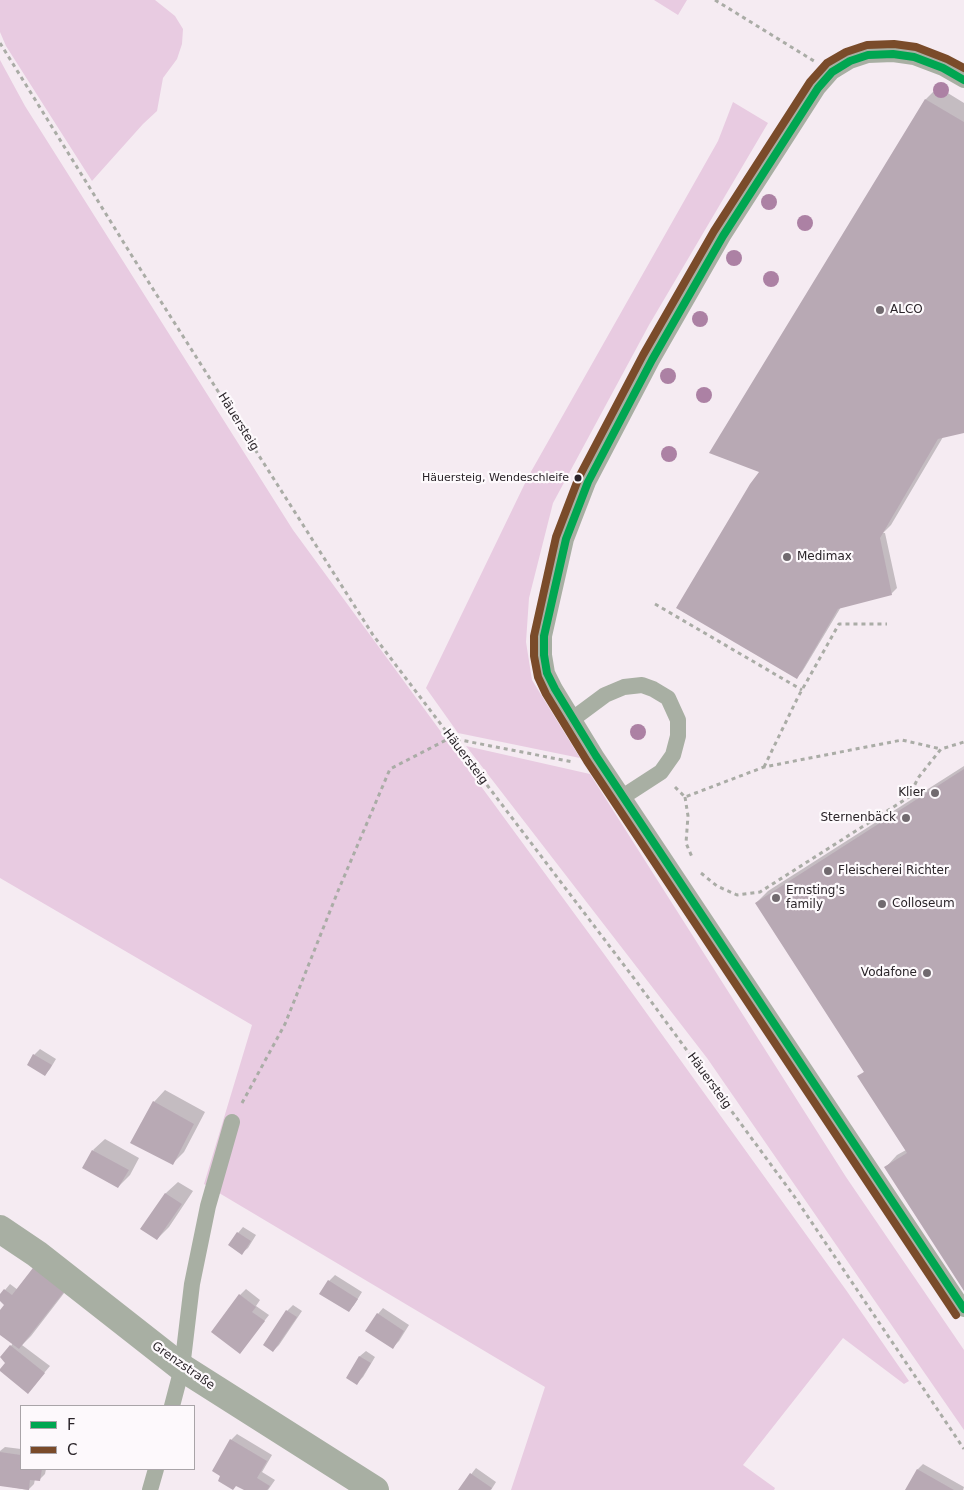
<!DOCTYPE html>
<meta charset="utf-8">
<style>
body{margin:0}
#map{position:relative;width:964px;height:1490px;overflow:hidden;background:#f5ebf2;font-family:"DejaVu Sans",sans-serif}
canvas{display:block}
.legend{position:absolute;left:20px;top:1405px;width:175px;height:65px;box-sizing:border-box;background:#fdf9fc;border:1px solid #a9a4a8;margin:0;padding:6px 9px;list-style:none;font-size:15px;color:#2a2429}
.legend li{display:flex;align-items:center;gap:10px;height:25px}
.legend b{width:25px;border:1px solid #a9a4a8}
</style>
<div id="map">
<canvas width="964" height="1490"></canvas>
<ul class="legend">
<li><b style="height:6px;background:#00a651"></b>F</li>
<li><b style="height:6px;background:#7a4b2a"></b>C</li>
</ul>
</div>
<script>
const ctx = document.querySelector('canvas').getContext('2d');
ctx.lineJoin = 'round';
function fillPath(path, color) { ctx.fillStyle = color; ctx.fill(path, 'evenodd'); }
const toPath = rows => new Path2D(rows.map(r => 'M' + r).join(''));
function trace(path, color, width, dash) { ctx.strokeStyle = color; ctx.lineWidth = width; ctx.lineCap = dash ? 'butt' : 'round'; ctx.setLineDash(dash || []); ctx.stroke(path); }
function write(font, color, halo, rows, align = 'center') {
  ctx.font = font + ' "DejaVu Sans",sans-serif'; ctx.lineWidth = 4.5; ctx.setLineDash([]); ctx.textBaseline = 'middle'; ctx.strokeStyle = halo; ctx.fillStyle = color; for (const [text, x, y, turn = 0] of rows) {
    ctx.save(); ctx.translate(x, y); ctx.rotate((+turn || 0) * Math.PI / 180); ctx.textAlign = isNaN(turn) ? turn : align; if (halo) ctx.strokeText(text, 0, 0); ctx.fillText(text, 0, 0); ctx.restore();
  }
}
fillPath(toPath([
 [0,0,155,0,175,16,183,29,182,44,177,59,163,78,157,111,143,124,92,181,6,46,0,32],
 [654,0,687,0,678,15],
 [0,60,25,106,293,530,604,954,846,1290,909,1381,904,1384,843,1338,743,1465,775,1488,774,1490,511,1490,545,1387,204,1184,252,1025,0,878],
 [733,102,768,123,649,325,553,503,529,598,526,642,532,680,580,758,458,733,426,688,528,477,718,141],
 [466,746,590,774,846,1177,964,1350,964,1430,707,1058]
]), '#e8cbe1');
fillPath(toPath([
 [938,87,964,103,964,432,943,437,891,525,883,533,885,533,897,588,891,594,841,607,802,672,797,677,761,471,711,452,926,99],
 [964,766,964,1289,886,1167,897,1155,906,1150,859,1077,865,1071,756,903,768,891],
 [40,1049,56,1059,50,1069,45,1075,34,1055],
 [165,1090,205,1112,184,1152,172,1164,154,1102],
 [105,1139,139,1158,130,1175,118,1187,93,1150],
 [178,1182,193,1191,169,1227,157,1239,142,1228,166,1193],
 [243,1227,256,1235,248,1248,242,1253,238,1233],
 [78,1275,31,1336,22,1345,50,1366,33,1386,7,1363,11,1346,13,1343,0,1333,0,1312,6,1304,0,1300,0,1296,10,1284,18,1290],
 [335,1275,362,1292,354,1305,349,1311,321,1294,329,1281],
 [246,1289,260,1300,256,1306,269,1315,240,1352,240,1295],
 [293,1305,302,1311,279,1345,273,1351,264,1345,287,1311],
 [383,1308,409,1325,399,1341,393,1347,378,1314],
 [366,1351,375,1357,363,1377,357,1383,347,1377,360,1356],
 [237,1434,272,1455,262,1472,275,1480,268,1490,246,1490,213,1470,231,1440],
 [5,1447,21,1449,21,1469,46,1469,45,1474,39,1480,35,1479,34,1484,28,1490,0,1485,0,1451],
 [923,1464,964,1487,963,1490,906,1490,918,1469],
 [476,1468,496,1482,491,1490,459,1490]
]), '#0003');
fillPath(toPath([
 [925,99,964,122,964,433,938,439,880,538,892,595,838,609,797,679,676,608,750,484,759,472,709,453],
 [964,769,964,1291,884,1167,907,1153,857,1076,864,1072,755,903],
 [33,1054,52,1065,45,1076,27,1065],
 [153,1101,194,1124,173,1165,130,1143],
 [92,1150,129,1170,118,1188,82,1168],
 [165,1193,182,1204,157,1240,140,1229],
 [237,1232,251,1241,242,1255,228,1245],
 [36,1264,67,1288,19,1349,0,1335,0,1310,4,1305,0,1301,0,1294,4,1289,12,1295],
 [328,1280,358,1299,349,1312,319,1294],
 [239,1294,256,1307,252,1312,265,1321,240,1354,211,1332],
 [286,1310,297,1317,273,1352,263,1345],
 [377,1313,404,1331,393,1349,365,1331],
 [10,1345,45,1373,28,1394,0,1371,0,1369,5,1363,0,1357],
 [359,1356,371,1363,357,1385,346,1378],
 [230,1439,267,1461,257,1478,270,1486,267,1490,244,1490,236,1486,233,1490,218,1481,220,1476,212,1471],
 [0,1452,21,1455,21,1469,42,1469,40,1481,30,1480,29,1490,0,1486],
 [917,1469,954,1490,905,1490],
 [470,1473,492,1488,490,1490,458,1490]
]), '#b8a9b4');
trace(toPath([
 [715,0,814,61],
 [0,43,132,256,373,635,636,981,794,1196,964,1449],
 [655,604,802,690],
 [764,767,798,697,839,624,887,624],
 [675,787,685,797,764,767,902,740,941,749],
 [685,797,688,816,686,843,692,857],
 [701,873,717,886,737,895,760,892,909,797,918,778,941,749,964,742],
 [242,1103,285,1024,338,891,390,769,450,738,573,762]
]), '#aaaca6', 3, [4, 4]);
trace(toPath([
 [964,80,943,68,914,57,893,54,868,55,850,61,832,72,818,88,723,236,652,360,588,482,566,539,544,636,544,655,547,673,555,689,596,756,964,1309],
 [574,718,605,695,624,687,642,685,653,689,668,698,678,720,678,736,673,755,661,772,624,796],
 [172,1406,182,1368,192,1284,208,1206,232,1122],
 [150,1490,156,1469]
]), '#a8afa3', 16);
trace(toPath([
 [0,1229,37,1254,181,1367,375,1490]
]), '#a8afa3', 28);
trace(toPath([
 [964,80,943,68,914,57,893,54,868,55,850,61,832,72,818,88,723,236,652,360,588,482,566,539,544,636,544,655,547,673,555,689,596,756,964,1309]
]), '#00a651', 8);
trace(toPath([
 [956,1315,587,761,546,694,538,677,534,656,534,636,556,537,579,477,643,355,714,231,810,82,827,63,846,52,867,45,894,44,916,47,947,59,964,68]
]), '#7a4b2a', 8);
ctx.fillStyle = '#ac81a4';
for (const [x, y] of [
 [941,90],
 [769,202],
 [805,223],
 [734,258],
 [771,279],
 [700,319],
 [668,376],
 [704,395],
 [669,454],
 [638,732]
]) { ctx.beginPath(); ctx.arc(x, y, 8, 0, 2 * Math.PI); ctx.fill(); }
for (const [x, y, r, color] of [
 [880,310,5,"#716a6f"],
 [578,478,4.5,"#2a2429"],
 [787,557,5,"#716a6f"],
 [935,793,5,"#716a6f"],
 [906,818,5,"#716a6f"],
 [828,871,5,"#716a6f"],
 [776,898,5,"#716a6f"],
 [882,904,5,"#716a6f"],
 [927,973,5,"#716a6f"]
]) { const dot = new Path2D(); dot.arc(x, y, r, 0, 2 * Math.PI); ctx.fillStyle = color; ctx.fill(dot); trace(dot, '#fdf9fc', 2); }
write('11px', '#2a2429', '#fdf9fc', [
 ["Häuersteig, Wendeschleife",569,478]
], 'right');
write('12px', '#2a2429', '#fdf9fc', [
 ["ALCO",890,310],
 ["Medimax",797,557],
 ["Klier",925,793,"right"],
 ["Sternenbäck",896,818,"right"],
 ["Fleischerei Richter",838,871],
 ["Ernsting's",786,891],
 ["family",786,905],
 ["Colloseum",892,904],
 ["Vodafone",917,973,"right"]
], 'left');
write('12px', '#2a2429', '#fdf9fc', [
 ["Häuersteig",238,422,58],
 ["Häuersteig",465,757,53],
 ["Häuersteig",709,1081,54],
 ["Grenzstraße",183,1366,35]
]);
</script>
